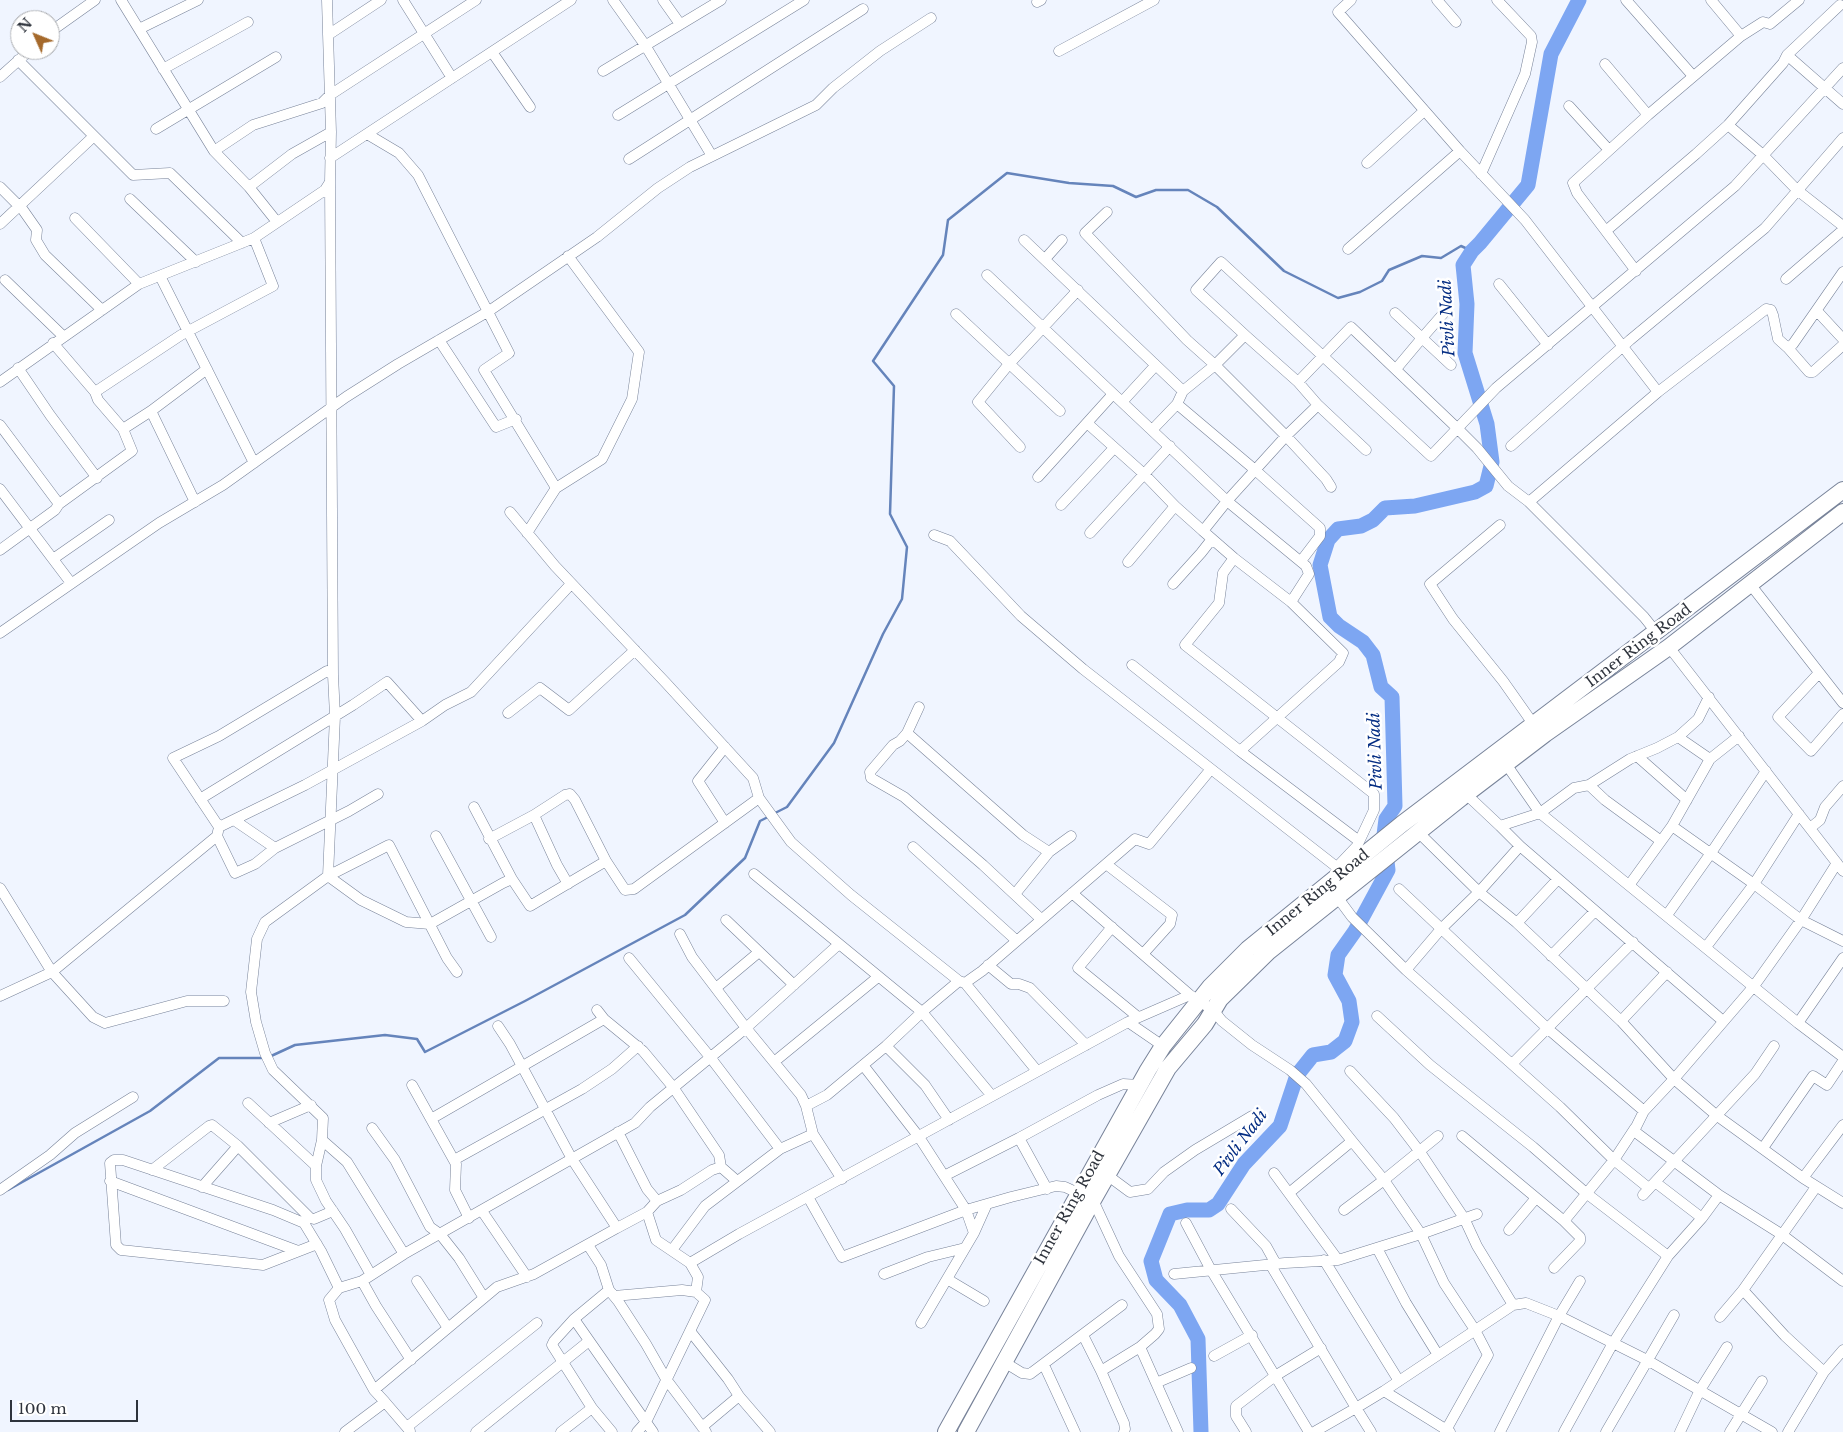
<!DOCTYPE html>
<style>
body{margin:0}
#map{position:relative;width:1843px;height:1432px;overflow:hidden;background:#f0f5ff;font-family:"Libre Baskerville",serif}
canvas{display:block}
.north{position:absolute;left:10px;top:10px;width:50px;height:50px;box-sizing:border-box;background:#fff;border:1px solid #abadb1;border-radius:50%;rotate:314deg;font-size:14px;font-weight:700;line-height:20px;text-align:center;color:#2e333c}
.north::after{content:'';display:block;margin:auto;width:18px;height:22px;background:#a5692b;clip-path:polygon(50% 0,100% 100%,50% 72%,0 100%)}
.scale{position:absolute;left:10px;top:1400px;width:128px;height:22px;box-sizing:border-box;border:2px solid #2e333c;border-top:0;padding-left:6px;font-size:15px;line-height:18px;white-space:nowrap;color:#2e333c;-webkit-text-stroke:4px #fff;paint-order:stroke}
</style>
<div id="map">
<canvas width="1843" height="1432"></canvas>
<div class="north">N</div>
<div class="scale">100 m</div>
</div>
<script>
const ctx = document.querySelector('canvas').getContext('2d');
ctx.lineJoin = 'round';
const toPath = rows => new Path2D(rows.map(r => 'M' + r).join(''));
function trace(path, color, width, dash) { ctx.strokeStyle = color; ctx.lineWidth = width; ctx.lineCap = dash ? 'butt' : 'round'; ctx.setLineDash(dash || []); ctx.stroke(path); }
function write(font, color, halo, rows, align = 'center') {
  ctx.font = font + ' "Libre Baskerville",serif'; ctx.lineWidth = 5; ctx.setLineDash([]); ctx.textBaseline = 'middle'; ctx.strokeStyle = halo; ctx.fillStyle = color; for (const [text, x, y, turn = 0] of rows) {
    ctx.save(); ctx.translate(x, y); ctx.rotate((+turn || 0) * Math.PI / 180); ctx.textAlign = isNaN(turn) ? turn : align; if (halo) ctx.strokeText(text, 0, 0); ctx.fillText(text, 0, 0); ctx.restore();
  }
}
trace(toPath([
 [775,813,787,807,834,743,883,634,902,599,907,547,890,514,894,386,873,361,943,255,948,220,1007,173,1069,183,1113,186,1136,197,1156,190,1188,190,1217,207,1284,271,1338,298,1360,292,1382,281,1389,270,1422,256,1441,258,1461,246,1472,251],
 [269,1057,295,1045,385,1035,417,1039,425,1052,525,1001,685,915,745,858,760,821,768,817],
 [8,1190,150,1111,219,1058,264,1058]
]), '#6584bb', 2.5);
trace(toPath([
 [1201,1432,1198,1339,1180,1305,1156,1280,1151,1261,1170,1214,1187,1210,1209,1210,1218,1204,1244,1164,1280,1126,1297,1075,1313,1055,1331,1052,1345,1041,1352,1022,1349,1001,1335,975,1338,955,1355,931,1388,870,1384,835,1386,819,1395,806,1392,697,1381,687,1373,655,1363,642,1339,626,1330,617,1320,565,1328,540,1338,529,1361,526,1373,520,1385,508,1415,506,1475,492,1486,486,1492,462,1487,424,1465,353,1467,304,1463,265,1472,251,1480,243,1528,185,1551,54,1579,0]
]), '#7da6f2', 15);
const minor = toPath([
 [121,0,214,151,249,187,277,222],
 [403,0,452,78],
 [613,0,645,45,712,156],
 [663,0,680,24],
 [1351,0,1338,12,1460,151,1525,220,1658,392],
 [1437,0,1456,22],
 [1626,0,1693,76],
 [1037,2,1041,0],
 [139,29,198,0],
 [50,32,95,0],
 [328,35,381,0],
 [1741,36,1763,22,1770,24,1799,0],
 [1059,51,1154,0],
 [492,52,530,107],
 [1787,55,1843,104],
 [18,60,133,175,170,173,242,243],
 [1605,64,1648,115],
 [163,69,248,22],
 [603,71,721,0],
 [0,77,30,50],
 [1569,106,1609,150],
 [618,115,804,0],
 [1728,125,1763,155,1797,190,1843,226],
 [156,129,276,57],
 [367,134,399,153,418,175,509,353,484,370,556,488],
 [214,151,253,125,322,103,330,95,476,0],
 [330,158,571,0],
 [629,159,863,9],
 [1367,163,1424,111],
 [1481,174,1525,74,1532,42,1531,36,1497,0],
 [330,182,333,675],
 [0,187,23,210,37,230,36,240,45,255,102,310],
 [249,187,292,154,331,132],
 [130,199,196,262],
 [1107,212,1085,233,1187,340,1215,365,1245,335,1298,382,1351,327,1457,428,1477,448,1508,486,1529,502],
 [75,218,139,284],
 [0,224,94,136],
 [1607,230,1696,154,1728,125,1783,63,1787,55,1840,5],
 [1024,240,1183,391,1177,404,1153,429],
 [1348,249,1460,151],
 [1045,259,1062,240],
 [1636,271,1577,193,1573,183,1648,115,1741,36,1711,0],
 [987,275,1227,501,1203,531,1234,558,1291,602],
 [160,276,254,463],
 [1786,279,1843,230],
 [5,280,63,336],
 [1499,284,1548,345],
 [1817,311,1843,339],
 [1395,313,1422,338,1396,369],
 [956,314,1060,411],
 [1443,314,1422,338,1451,365],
 [1245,335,1196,290,1221,262,1431,456,1496,388,1735,186,1843,68],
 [439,340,496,427,516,419],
 [1788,348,1809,372,1813,372,1843,345],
 [18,368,50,415,97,478],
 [0,382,139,284,254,238,325,190,330,182,331,132,327,0],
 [1183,391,1215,365,1286,436,1318,405,1298,382],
 [95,392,181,335,273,286,254,238],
 [1122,402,1155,366],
 [1177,404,1254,469,1320,528,1320,536,1301,561],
 [1318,405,1366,450],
 [151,411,195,502],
 [1087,423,1144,474,1175,506,1203,531],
 [0,425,59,504],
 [123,429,151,411,207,369],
 [1511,446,1630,340,1765,228,1843,138],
 [1020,447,978,402,1009,364,1078,290],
 [1038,477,1113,394],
 [0,489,71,583],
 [1061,505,1114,448],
 [510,512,555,566,666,683,753,778,759,798,791,842,851,895,959,981],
 [1500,525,1430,584,1453,619,1503,681,1534,725],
 [527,533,556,488,602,459,632,399,639,352,568,256],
 [1090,533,1170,446],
 [934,535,950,541,1021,616,1083,669,1343,872],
 [0,550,55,510,59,504,132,451,123,429,98,400,95,392,53,343],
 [1234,558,1223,573,1219,603,1185,645,1374,794,1374,810,1357,846,1337,867],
 [53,559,109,520],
 [1128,562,1175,506],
 [1173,584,1201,553,1212,539],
 [1750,584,1843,703],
 [1656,632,1644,617,1529,502,1658,392,1766,309,1771,310,1773,315,1778,339,1788,348,1793,344,1843,272],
 [0,633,159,523,223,485,346,397,398,364,489,311,597,237,658,188,690,167,816,105,833,88,880,51,931,18],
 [1669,647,1843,871],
 [1132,665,1240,751,1359,841],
 [1819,673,1778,717,1811,751,1843,714],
 [919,707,907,733,1023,835,1049,852,1015,894],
 [508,713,540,688,569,710,635,650],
 [422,721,445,705,471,692,571,584],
 [907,733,900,741,893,745,870,772,871,778,904,797,983,865,1041,919],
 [1678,737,1698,719,1709,697],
 [1240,751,1339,662,1343,653,1291,602,1309,574,1306,566,1227,501,1286,436,1326,479,1331,487],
 [1637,756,1687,800],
 [1506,764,1540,813,1798,1023,1843,1057],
 [1589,785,1605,800,1661,841],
 [1466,794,1500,826,1540,813,1574,788,1589,785,1630,759,1657,748,1678,737,1710,759],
 [200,799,353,705,387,682,422,721,305,785,219,827],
 [474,807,512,879,530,906,606,861],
 [534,815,557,865,568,884],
 [234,820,275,848],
 [725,823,698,781,725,747],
 [1500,826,1520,846],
 [1672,826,1754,884,1801,920,1843,941],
 [1810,828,1820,820,1825,807,1843,786],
 [1418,832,1479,892,1517,923,1621,1021,1674,1079,1644,1111],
 [217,836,235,873,255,864,275,848,349,811,378,794],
 [436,836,491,937],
 [489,839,534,815,565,795,570,794,575,800,606,861,625,890,634,889,759,798],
 [913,847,1017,941],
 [1049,852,1071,836],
 [1837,863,1801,920,1754,986,1674,1079,1716,1115,1803,1178,1843,1203],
 [1106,864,1172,915,1170,924,1143,954],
 [754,874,922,1012,992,1096],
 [1630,884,1672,826,1710,759,1739,736],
 [0,888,52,972,217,836,219,827,173,758,219,736,327,671,333,675,335,716,328,876,361,900,406,922,430,924,503,883,512,879],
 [1072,893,1190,995,1213,1010,1222,1021,1252,1045,1290,1070,1306,1084,1352,1141],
 [1335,894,1352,917,1406,970,1441,929,1479,892,1520,846,1723,1021],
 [1667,915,1711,853,1766,771],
 [726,920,794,985],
 [1517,923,1558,879],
 [1112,927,1078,968,1138,1017],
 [680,934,692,957,746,1028,801,1095,806,1106,813,1134,842,1179],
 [1706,947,1754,884,1799,814],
 [1551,956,1595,911],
 [629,958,710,1057,780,1149],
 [988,965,1011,984,1019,984,1030,988,1086,1045],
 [1406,970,1560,1107,1614,1160,1564,1221,1462,1136],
 [965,983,1037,1071],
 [716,988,759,952],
 [0,996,52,972,93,1017,105,1023,187,1001,224,1001],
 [597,1010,604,1019,643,1051,673,1087,719,1155,721,1167,737,1181],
 [1377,1016,1430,1065,1533,1147,1586,1193,1668,1256,1702,1218,1719,1195,1634,1131,1644,1111,1547,1028,1399,889],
 [1621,1021,1667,972],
 [1128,1022,1163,1046],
 [1798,1023,1843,958],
 [886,1046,925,1085,949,1120],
 [774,1062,878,977],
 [1512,1064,1633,942],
 [863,1065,919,1137,966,1210,1011,1197,1056,1186,1065,1187,1093,1200,1119,1256,1157,1314,1159,1329,1155,1334,1140,1347,1101,1371,1124,1423,1125,1429,1124,1432],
 [1350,1071,1394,1118,1420,1152,1464,1218,1477,1246,1513,1305],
 [412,1085,456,1164,455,1190,469,1218],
 [248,1103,316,1166],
 [806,1106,827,1095,886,1046,922,1012,959,981,965,983,982,971,1135,839,1149,844,1211,769],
 [431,1119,604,1019],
 [269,1123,311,1105],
 [372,1128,395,1160,430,1227,440,1234,459,1258,484,1298],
 [1635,1128,1614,1160,1645,1185],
 [1019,1138,1047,1189],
 [322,1140,323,1118,273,1070,265,1053,256,1022,251,992,257,939,265,922,328,876,389,845,447,958,457,972],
 [1763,1148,1813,1076,1827,1085,1843,1061],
 [454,1160,582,1089,612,1069,638,1046],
 [152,1170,209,1126,212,1125,238,1146,310,1218,314,1219,333,1211],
 [1274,1173,1338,1260],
 [1107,1175,1130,1192,1148,1189,1164,1172,1195,1150,1252,1116],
 [944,1176,1019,1138,1098,1095,1123,1084,1139,1085],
 [1803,1178,1843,1125],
 [110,1181,298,1251],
 [1655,1182,1702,1218],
 [202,1187,238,1146],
 [0,1190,50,1155,75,1133,133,1097],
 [1289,1193,1352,1141,1384,1180,1438,1136],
 [1643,1195,1755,1074,1774,1046],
 [1719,1195,1781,1234,1843,1281],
 [808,1197,842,1257,966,1210,974,1233],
 [657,1201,681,1190,712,1170,721,1167],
 [1231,1209,1266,1246,1276,1264],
 [1344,1210,1384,1180,1421,1234,1444,1283,1475,1330,1488,1355,1445,1432],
 [482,1211,527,1277],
 [647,1212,656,1240,690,1263,698,1277,696,1292],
 [1186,1223,1211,1270,1309,1432],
 [617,1228,647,1212,657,1201,647,1189,618,1132],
 [1509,1230,1536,1198],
 [317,1244,263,1265,121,1250,116,1245,110,1163,114,1160,123,1160,273,1210,304,1223,321,1251,339,1288,329,1300,335,1320,374,1390,385,1402,345,1432],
 [588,1245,601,1265,609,1290],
 [1377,1248,1406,1303,1438,1355],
 [672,1250,705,1206,780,1149,813,1134],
 [1324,1260,1399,1381],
 [690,1263,739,1234,1128,1022,1190,995],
 [1270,1264,1356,1408,1314,1432],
 [1554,1268,1580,1241,1580,1237,1564,1221],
 [884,1274,928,1257,965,1248],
 [1174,1274,1285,1263,1338,1260,1421,1234,1477,1214],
 [371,1275,345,1229,326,1201,316,1180,316,1166,322,1140,347,1162,404,1254],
 [947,1279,984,1301],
 [362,1281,376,1306,411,1360],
 [417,1281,448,1328],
 [339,1288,362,1281,404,1254,635,1123,650,1107,746,1028,839,944],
 [614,1296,682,1290,696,1292,705,1300,646,1422,637,1432],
 [1720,1317,1743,1290],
 [574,1319,554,1341,552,1345,592,1408,612,1432],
 [921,1323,974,1233,987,1204],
 [690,1331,728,1379,739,1396,770,1432],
 [1083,1335,1101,1371],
 [1140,1347,1178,1432],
 [1214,1356,1252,1335],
 [1004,1362,1022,1373,1030,1374,1122,1305],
 [1044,1365,1075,1432],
 [1824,1372,1843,1350],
 [1156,1383,1191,1368],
 [374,1390,497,1287,534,1274,617,1228,572,1159,510,1044,498,1026],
 [1384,1391,1450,1432],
 [385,1402,410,1431],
 [407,1427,537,1323],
 [702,1427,739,1396],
 [476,1432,589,1341],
 [561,1432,592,1408],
 [653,1432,574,1319,609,1290,618,1301,646,1344,666,1379,706,1432],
 [1246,1432,1236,1416,1236,1406,1275,1376,1321,1348],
 [1371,1432,1356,1408,1384,1391,1513,1305,1526,1303,1559,1316,1647,1360,1772,1432],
 [1500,1432,1559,1316,1580,1281],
 [1564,1432,1613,1343,1668,1256],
 [1606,1432,1674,1315],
 [1680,1432,1700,1390,1727,1347],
 [1730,1432,1762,1381],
 [1788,1432,1824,1372,1785,1336,1743,1290,1816,1187]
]);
const trunk = toPath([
 [946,1432,1148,1070,1163,1046,1210,987,1248,949,1402,824,1843,490],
 [966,1432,1093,1200,1168,1068,1205,1024,1220,999,1268,952,1461,798,1545,734,1669,647,1843,512]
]);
trace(minor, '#788399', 11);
trace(trunk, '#788399', 18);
trace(minor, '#fff', 10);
trace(trunk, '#fff', 16);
write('15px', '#2e333c', '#fff', [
 ["Inner Ring Road",1639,646,-37],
 ["Inner Ring Road",1318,893,-39],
 ["Inner Ring Road",1070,1208,-61]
]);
write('italic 16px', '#042d83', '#fff', [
 ["Pivli Nadi",1448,318,-93],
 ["Pivli Nadi",1376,751,-92],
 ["Pivli Nadi",1241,1143,-53]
]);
</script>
